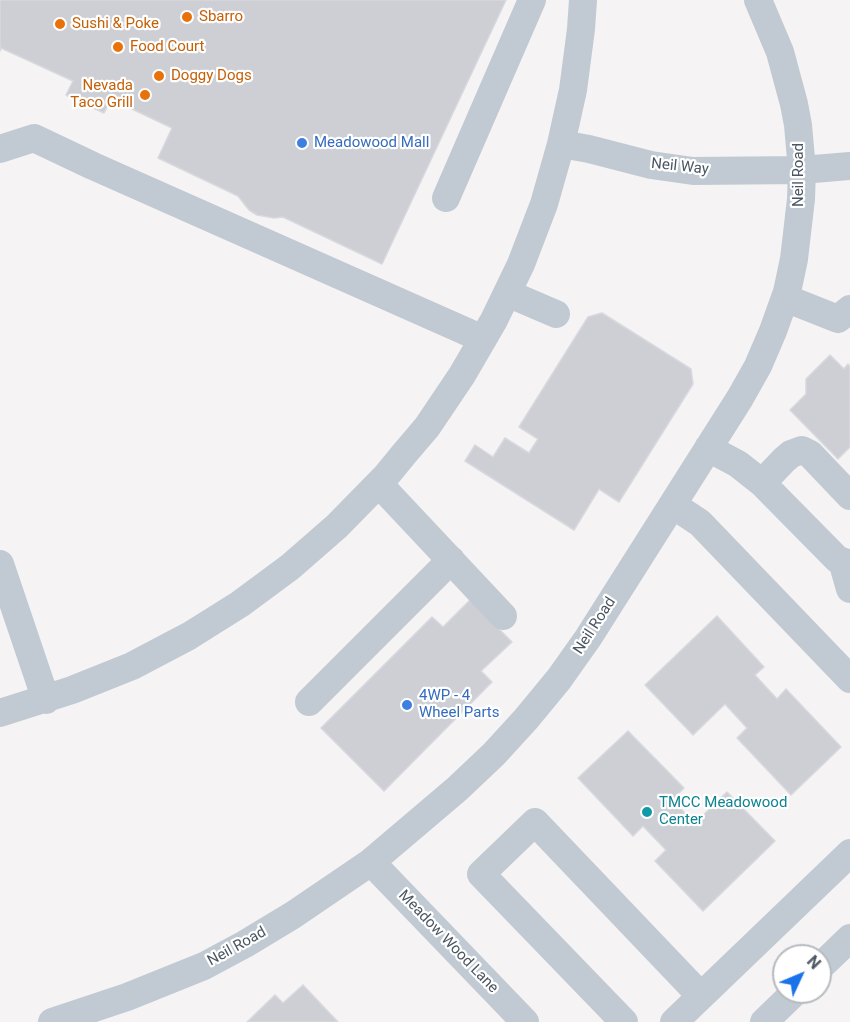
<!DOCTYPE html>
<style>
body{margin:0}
#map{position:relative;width:850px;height:1022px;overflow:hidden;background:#f5f3f3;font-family:Roboto,sans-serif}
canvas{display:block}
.north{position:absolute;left:772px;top:944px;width:60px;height:60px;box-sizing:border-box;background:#fff;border:2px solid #b7bbc0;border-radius:50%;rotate:46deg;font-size:16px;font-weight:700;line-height:24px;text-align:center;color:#4a5661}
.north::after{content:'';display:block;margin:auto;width:21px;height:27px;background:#1a73e8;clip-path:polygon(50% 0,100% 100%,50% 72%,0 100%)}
</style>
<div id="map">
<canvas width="850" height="1022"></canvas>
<div class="north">N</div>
</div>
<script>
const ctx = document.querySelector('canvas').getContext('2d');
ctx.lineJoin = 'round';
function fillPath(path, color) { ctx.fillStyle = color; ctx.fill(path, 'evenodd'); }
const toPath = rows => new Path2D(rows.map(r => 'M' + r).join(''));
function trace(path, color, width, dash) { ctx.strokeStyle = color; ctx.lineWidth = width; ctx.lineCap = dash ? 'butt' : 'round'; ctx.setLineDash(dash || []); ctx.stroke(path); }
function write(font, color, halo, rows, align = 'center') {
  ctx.font = font + ' Roboto,sans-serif'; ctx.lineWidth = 4.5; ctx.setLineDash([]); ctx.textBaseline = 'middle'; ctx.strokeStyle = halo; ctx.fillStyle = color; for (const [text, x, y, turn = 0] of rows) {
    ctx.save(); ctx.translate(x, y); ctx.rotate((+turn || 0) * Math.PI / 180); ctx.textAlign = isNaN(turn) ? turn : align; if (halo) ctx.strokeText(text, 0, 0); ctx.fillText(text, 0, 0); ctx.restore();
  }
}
const building = toPath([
 [0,0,506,0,382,264,283,217,274,218,257,215,249,210,238,196,158,158,172,128,111,99,104,113,66,95,73,81,1,48,0,51,0,0],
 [602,313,691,369,693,384,619,502,599,489,574,530,465,461,475,445,493,457,505,438,529,453,538,439,519,427,588,317,602,313],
 [830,355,844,369,848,364,850,367,850,447,838,459,790,410,806,394,806,379,830,355],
 [470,600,512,642,481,671,492,682,384,791,321,728,432,617,443,627,470,600],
 [717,616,764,667,755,675,777,699,786,689,841,747,791,795,737,738,747,728,725,704,693,735,645,685,717,616],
 [628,731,684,788,672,800,695,823,727,792,775,841,703,911,655,861,666,850,643,826,633,836,578,778,628,731],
 [303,985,338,1022,247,1022,275,995,283,1003,303,985]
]);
fillPath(building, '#cdcfd5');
trace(building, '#d7d9de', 1.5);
trace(toPath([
 [561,144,589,149,651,165,693,171,802,170,850,166],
 [0,149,34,138,93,166,483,339],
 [446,198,532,0],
 [507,293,556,314],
 [785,298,838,319,850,309],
 [708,448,738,464,762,483,837,559,848,564,850,563],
 [762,483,784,460,791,454,802,450,810,454,850,496],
 [379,484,503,616],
 [673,505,700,523,850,679],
 [842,561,850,589],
 [0,564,46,700],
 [309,702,451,560],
 [0,713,72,690,132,666,189,636,240,604,290,567,337,526,386,476,404,454,427,427,462,375,494,320,521,264,544,204,561,144,573,90,581,29,583,0],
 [371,862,525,1022],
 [820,967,850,938],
 [52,1022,127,997,204,966,245,944,293,915,371,862,457,789,494,754,526,719,559,679,588,638,740,398,758,366,773,331,787,292,794,259,801,199,802,170,798,125,794,104,780,52,758,0],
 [624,1022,481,874,535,822,701,996],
 [674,1022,850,853],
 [764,1022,795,992]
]), '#c1cad2', 28);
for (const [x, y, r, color] of [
 [187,17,6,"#e8710a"],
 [60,24,6,"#e8710a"],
 [118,47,6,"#e8710a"],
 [159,76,6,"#e8710a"],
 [145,95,6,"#e8710a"],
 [302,143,6,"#3f7fe0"],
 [407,705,6,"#3f7fe0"],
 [647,812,6,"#0f9aa8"]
]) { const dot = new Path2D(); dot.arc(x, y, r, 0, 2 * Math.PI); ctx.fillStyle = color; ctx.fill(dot); trace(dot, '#fff', 2); }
write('15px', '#c56008', '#fff', [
 ["Sbarro",199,17],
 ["Sushi & Poke",72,24],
 ["Food Court",130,47],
 ["Doggy Dogs",171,76],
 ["Nevada",133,86,"right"],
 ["Taco Grill",133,103,"right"]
], 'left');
write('15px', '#366cbe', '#fff', [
 ["Meadowood Mall",314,143],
 ["4WP - 4",419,696],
 ["Wheel Parts",419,713]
], 'left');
write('15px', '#4a5661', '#fff', [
 ["Neil Way",680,167,6],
 ["Neil Road",799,175,-90],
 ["Neil Road",595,626,-57],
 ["Meadow Wood Lane",448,942,46],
 ["Neil Road",237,947,-29]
]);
write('15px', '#0d838f', '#fff', [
 ["TMCC Meadowood",659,803],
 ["Center",659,820]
], 'left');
</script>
